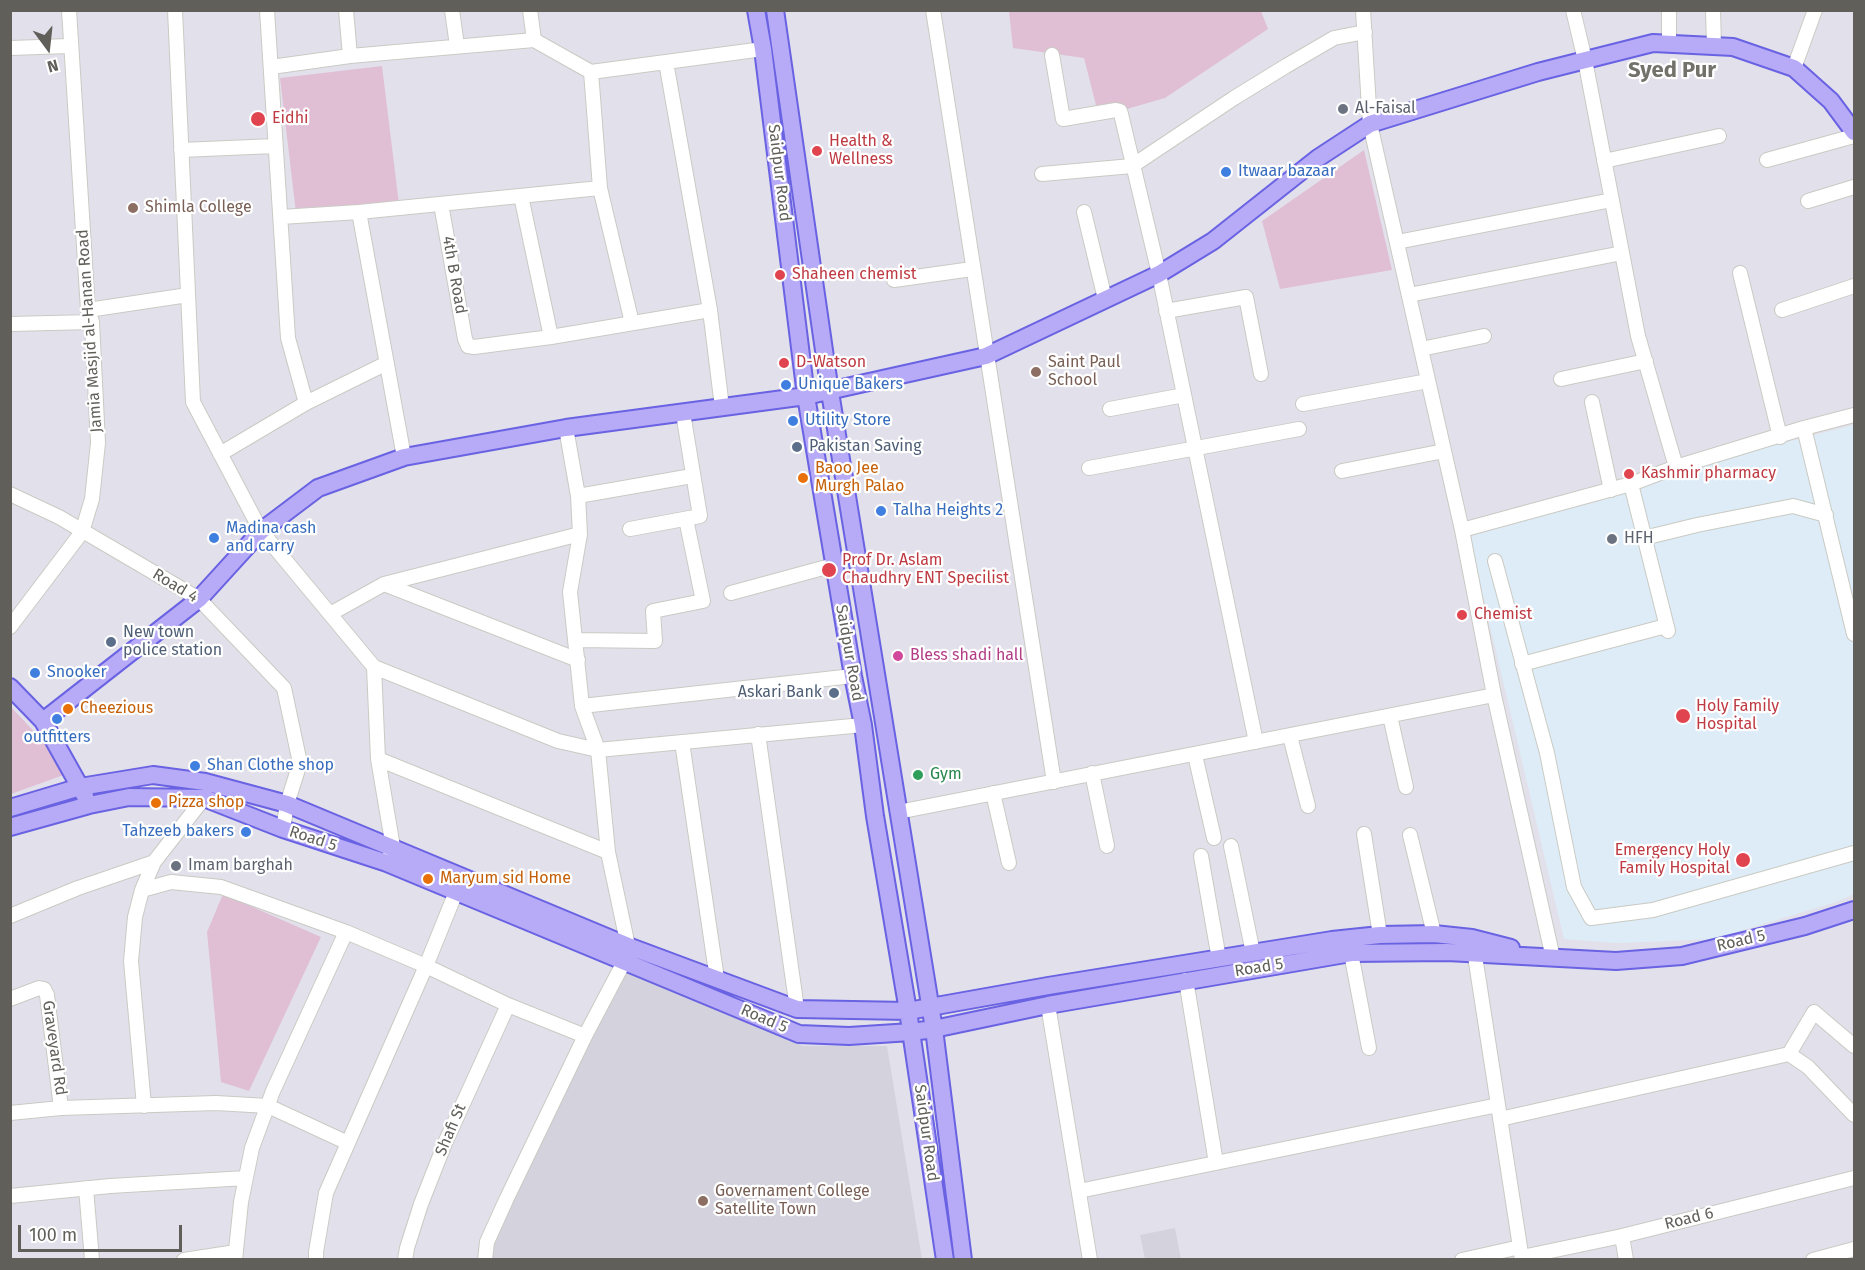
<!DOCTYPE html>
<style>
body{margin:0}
#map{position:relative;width:1865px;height:1270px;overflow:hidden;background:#e2e1eb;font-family:"Fira Sans",sans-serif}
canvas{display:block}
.frame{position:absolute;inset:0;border:12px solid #605f59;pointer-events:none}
.north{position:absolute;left:18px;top:18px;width:60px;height:60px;-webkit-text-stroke:4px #fff;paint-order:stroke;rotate:165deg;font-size:16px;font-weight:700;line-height:24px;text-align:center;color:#605f59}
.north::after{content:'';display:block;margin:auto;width:21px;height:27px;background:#605f59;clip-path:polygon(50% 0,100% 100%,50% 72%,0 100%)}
.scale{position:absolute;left:18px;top:1225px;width:164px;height:27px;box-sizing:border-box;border:3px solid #605f59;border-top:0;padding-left:8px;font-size:18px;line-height:21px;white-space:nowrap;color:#605f59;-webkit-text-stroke:4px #fff;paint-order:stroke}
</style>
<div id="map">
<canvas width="1865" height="1270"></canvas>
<div class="frame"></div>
<div class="north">N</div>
<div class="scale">100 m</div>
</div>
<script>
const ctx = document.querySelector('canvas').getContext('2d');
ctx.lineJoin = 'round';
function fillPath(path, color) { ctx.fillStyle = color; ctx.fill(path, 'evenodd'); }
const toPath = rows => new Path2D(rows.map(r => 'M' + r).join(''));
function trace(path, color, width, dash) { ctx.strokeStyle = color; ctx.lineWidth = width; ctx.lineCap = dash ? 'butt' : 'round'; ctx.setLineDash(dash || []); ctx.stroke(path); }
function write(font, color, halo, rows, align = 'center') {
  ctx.font = font + ' "Fira Sans",sans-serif'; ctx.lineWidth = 4.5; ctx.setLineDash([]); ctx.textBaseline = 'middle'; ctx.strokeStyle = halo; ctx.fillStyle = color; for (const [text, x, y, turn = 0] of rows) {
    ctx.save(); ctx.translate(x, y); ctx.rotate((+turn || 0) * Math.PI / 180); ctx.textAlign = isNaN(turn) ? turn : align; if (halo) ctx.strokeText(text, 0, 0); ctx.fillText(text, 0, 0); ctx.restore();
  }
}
fillPath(toPath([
 [621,970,803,1046,887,1046,922,1259,485,1260],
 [1175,1228,1181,1259,1145,1259,1140,1235]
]), '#d3d2dd');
fillPath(toPath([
 [1854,425,1854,894,1836,902,1714,939,1618,943,1564,939,1469,537,1764,448]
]), '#ddecf7');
fillPath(toPath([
 [1009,11,1261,11,1268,29,1165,98,1099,117,1084,58,1013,48],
 [382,66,399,204,296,213,280,78],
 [1364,150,1392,270,1280,289,1262,221],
 [11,707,72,772,11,794],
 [223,894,321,937,249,1091,221,1082,207,932]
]), '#e0bfd5');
const minor = toPath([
 [175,10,193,402,261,531,374,667,378,759,393,847,390,855],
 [267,10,288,338,306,403],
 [346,10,350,56],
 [452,10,457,46],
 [530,10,534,40],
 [933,10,1054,782],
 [1363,10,1370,124,1462,530,1494,695,1553,958],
 [1573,10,1585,60,1638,336,1676,467],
 [1669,10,1669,44],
 [1713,10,1714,46],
 [10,48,70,46],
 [1052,55,1063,119,1116,110,1120,111,1121,114,1159,274,1256,742],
 [666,62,710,310],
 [271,67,350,56,534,40,591,72,600,188,632,323],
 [1794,68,1815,10],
 [591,72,763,49],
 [181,150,275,146],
 [1767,160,1854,136],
 [1604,161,1719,136],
 [1042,174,1132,166,1234,98,1286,66,1334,38,1365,32],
 [521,196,551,337],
 [1808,201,1854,187],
 [441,204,465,339,468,346,474,347,551,337,710,310,722,407],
 [359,212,404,457],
 [1084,212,1105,299],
 [281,217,359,212,600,188],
 [1397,242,1612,200],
 [1740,273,1780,437],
 [894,280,972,269],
 [1409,295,1622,253],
 [88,310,188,295],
 [1782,310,1854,286],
 [1166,311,1246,297,1261,374],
 [10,324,92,322],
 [1421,349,1484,336],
 [1561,379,1646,361],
 [1592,402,1611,490],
 [1303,404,1428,381],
 [1110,409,1184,395],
 [566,428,578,496,580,534,570,592,582,706,598,750,608,852,628,946],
 [1804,428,1854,634],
 [220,454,306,403,387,363],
 [1089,468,1299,429],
 [1342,471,1444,451],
 [1631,484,1668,631],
 [10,494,59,517,199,599,284,688,300,763,287,804,283,829],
 [578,496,692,476],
 [630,529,700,516,683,413],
 [1462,530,1631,484,1676,467,1804,428,1854,415],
 [1644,538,1697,525,1793,506,1826,515],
 [1495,561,1547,753,1574,887,1591,918,1653,910,1854,853],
 [384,584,578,660],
 [731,593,834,565],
 [330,614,384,584,580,534],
 [10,627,82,532,92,499,98,443,92,322,88,310,69,10],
 [576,640,655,641,653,611,703,601,686,519],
 [1522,664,1666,626],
 [374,667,558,741,598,750,863,725],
 [582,706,853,676],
 [1390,716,1406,787],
 [758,734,797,1009],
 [1290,736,1308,806],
 [682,742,717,979],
 [1195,755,1214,838],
 [378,759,608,852],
 [1092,773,1107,846],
 [993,793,1009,863],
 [898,812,1494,695],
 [1364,834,1380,935],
 [1410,835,1434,934],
 [1231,846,1253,953],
 [1201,856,1219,959],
 [142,890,171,882,221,887,346,932,426,966,508,1005,585,1036],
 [10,916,78,888,154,862],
 [1473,943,1522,1260],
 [1351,953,1369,1048],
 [1186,980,1216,1163],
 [10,999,39,988,44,989,47,995,61,1108],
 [1048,1005,1090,1260],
 [1789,1054,1808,1067,1854,1115],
 [144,1106,131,961,135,917,142,890,154,862,204,798],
 [10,1113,61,1108,216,1103,268,1106,348,1143],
 [1500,1119,1789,1054,1814,1012,1854,1046],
 [86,1188,92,1260],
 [1079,1191,1498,1105],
 [10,1196,110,1186,246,1178],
 [1622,1236,1626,1260],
 [1522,1257,1622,1236,1854,1178],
 [184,1260,236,1252],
 [235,1260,241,1202,252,1148,273,1091,346,932],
 [316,1260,316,1252,326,1193,426,966,456,892],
 [405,1260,407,1248,421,1204,445,1143,508,1005],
 [485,1260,487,1242,506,1200,585,1036,625,960],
 [1462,1260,1520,1247],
 [1813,1260,1854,1249]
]);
const major = toPath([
 [756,10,763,49,806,396,853,676,863,725,875,816,908,1011,945,1260],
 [775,10,830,392,934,1029,963,1260],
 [10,687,43,721,85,796],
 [43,721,199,599,261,531,318,488,404,457,566,428,806,396,986,356,1159,274,1213,241,1318,158,1370,124,1538,72,1653,43,1733,47,1794,68,1831,101,1854,132],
 [10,808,80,787,153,775,205,782,287,804,628,946,797,1009,908,1011,1048,986,1332,940,1380,935,1434,934,1472,938,1511,948],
 [10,827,89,805,129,797,204,798,283,829,387,863,799,1034,849,1036,911,1032,934,1029,1048,1005,1351,953,1447,952,1616,961,1682,956,1805,926,1854,910]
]);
trace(minor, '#cacac4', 16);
trace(major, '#6962e2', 20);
trace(minor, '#fff', 14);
trace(major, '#b7aaf6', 16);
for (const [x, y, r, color] of [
 [1343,109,6,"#6b7280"],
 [258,119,8,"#e0444e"],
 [817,151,6,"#e0444e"],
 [1226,172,6,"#3f7fe0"],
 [133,208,6,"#8d6e63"],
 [780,275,6,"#e0444e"],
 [784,363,6,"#e0444e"],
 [1036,372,6,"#8d6e63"],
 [786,385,6,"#3f7fe0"],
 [793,421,6,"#3f7fe0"],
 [797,447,6,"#5c6f8a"],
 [1629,474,6,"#e0444e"],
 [803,478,6,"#e8710a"],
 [881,511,6,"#3f7fe0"],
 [214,538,6,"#3f7fe0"],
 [1612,539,6,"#6b7280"],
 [829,570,8,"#e0444e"],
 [1462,615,6,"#e0444e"],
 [111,642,6,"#5c6f8a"],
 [898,656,6,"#d1479c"],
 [35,673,6,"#3f7fe0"],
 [834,693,6,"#5c6f8a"],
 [68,709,6,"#e8710a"],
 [1683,716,8,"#e0444e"],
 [57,719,6,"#3f7fe0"],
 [195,766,6,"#3f7fe0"],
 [918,775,6,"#2e9e5b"],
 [156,803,6,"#e8710a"],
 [246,832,6,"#3f7fe0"],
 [1743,860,8,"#e0444e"],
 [176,866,6,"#6b7280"],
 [428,879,6,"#e8710a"],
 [703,1201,6,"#8d6e63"]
]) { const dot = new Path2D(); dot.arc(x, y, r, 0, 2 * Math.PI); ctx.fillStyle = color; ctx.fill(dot); trace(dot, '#fff', 2); }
write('16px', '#5b616d', '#fff', [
 ["Al-Faisal",1355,109],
 ["HFH",1624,539],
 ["Imam barghah",188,866]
], 'left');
write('16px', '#be3a42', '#fff', [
 ["Eidhi",272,119],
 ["Health &",829,142],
 ["Wellness",829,160],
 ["Shaheen chemist",792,275],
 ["D-Watson",796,363],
 ["Kashmir pharmacy",1641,474],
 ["Prof Dr. Aslam",842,561],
 ["Chaudhry ENT Specilist",842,579],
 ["Chemist",1474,615],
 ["Holy Family",1696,707],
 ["Hospital",1696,725],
 ["Emergency Holy",1730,851,"right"],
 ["Family Hospital",1730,869,"right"]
], 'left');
write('16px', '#366cbe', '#fff', [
 ["Itwaar bazaar",1238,172],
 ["Unique Bakers",798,385],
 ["Utility Store",805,421],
 ["Talha Heights 2",893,511],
 ["Madina cash",226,529],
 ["and carry",226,547],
 ["Snooker",47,673],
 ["outfitters",57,738,"center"],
 ["Shan Clothe shop",207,766],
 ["Tahzeeb bakers",234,832,"right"]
], 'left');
write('16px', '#605f59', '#fff', [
 ["Saidpur Road",779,173,83],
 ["4th B Road",454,275,80],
 ["Jamia Masjid al-Hanan Road",90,331,-94],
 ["Road 4",175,586,31],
 ["Saidpur Road",849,653,80],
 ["Road 5",313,839,18],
 ["Road 5",1741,941,-13],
 ["Road 5",1259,968,-9],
 ["Road 5",764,1019,23],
 ["Graveyard Rd",54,1048,82],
 ["Shafi St",451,1130,-67],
 ["Saidpur Road",926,1133,82],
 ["Road 6",1689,1219,-14]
]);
write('16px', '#785e54', '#fff', [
 ["Shimla College",145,208],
 ["Saint Paul",1048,363],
 ["School",1048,381],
 ["Governament College",715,1192],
 ["Satellite Town",715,1210]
], 'left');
write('16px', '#4e5e75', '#fff', [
 ["Pakistan Saving",809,447],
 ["New town",123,633],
 ["police station",123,651],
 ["Askari Bank",822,693,"right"]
], 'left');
write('16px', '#c56008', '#fff', [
 ["Baoo Jee",815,469],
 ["Murgh Palao",815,487],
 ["Cheezious",80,709],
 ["Pizza shop",168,803],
 ["Maryum sid Home",440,879]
], 'left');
write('16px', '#b23c85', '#fff', [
 ["Bless shadi hall",910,656]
], 'left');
write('16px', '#27864d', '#fff', [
 ["Gym",930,775]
], 'left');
write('bold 22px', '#72716a', '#fff', [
 ["Syed Pur",1672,71]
]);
</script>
